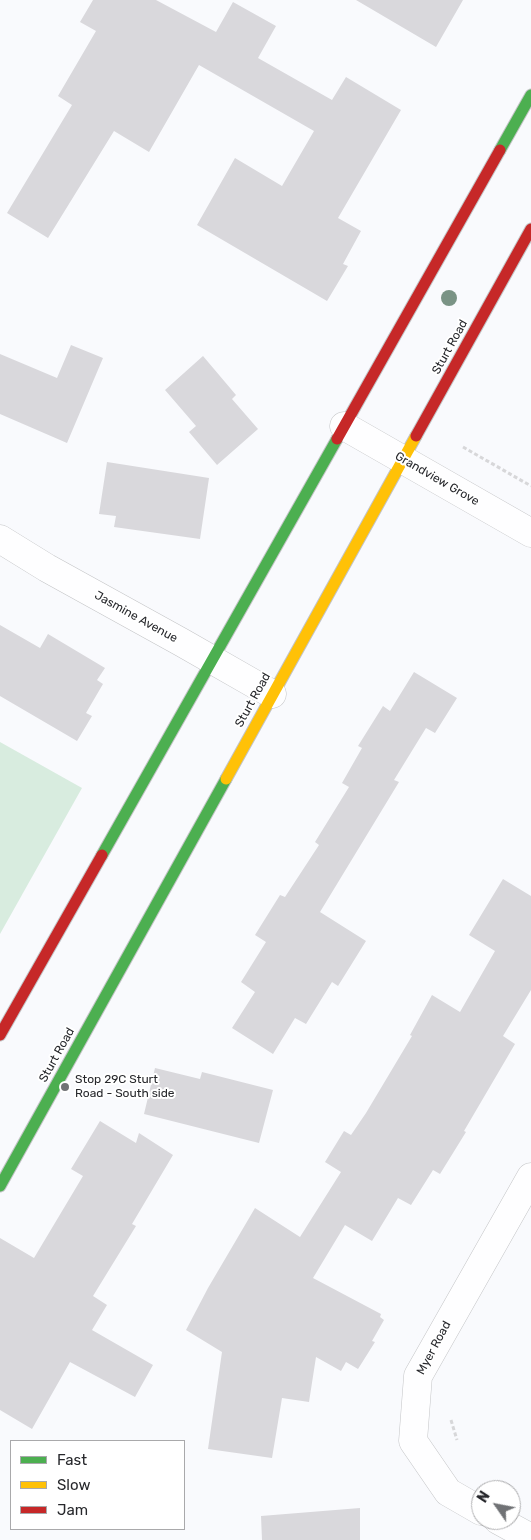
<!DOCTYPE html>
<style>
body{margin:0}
#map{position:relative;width:531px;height:1540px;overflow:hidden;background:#f9fafd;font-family:Rubik,sans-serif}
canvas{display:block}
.legend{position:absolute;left:10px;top:1440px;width:175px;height:90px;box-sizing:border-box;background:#fff;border:1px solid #a9a9ab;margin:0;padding:6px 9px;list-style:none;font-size:15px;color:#27282c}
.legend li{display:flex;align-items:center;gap:10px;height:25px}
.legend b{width:25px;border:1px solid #a9a9ab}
.north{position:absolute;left:471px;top:1480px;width:50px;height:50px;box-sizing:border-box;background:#fff;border:1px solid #a9a9ab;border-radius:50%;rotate:303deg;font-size:14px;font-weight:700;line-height:20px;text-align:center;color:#27282c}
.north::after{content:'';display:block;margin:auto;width:18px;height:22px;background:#707275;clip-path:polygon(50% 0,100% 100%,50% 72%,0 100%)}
</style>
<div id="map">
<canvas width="531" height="1540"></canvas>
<ul class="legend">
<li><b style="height:6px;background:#4caf50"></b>Fast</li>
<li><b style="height:6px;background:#ffc107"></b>Slow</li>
<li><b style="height:6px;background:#c62828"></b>Jam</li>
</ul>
<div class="north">N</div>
</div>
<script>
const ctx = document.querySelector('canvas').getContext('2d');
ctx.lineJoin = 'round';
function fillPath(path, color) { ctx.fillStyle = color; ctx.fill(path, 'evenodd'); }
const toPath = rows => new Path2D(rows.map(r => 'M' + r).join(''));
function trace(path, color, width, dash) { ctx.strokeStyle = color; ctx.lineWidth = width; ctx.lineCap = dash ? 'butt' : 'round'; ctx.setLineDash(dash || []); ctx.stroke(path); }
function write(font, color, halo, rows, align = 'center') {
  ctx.font = font + ' Rubik,sans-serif'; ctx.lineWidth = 4; ctx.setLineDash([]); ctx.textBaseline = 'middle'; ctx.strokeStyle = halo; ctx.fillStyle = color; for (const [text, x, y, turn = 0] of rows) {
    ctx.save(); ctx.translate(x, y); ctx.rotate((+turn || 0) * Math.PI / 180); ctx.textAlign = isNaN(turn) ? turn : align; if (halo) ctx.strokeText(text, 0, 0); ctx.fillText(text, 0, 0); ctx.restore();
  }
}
fillPath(toPath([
 [0,742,82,788,0,934]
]), '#d8ecdf');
fillPath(toPath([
 [93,0,156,0,216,32,233,2,276,26,258,58,332,100,346,77,401,110,338,218,361,231,343,264,348,266,327,301,197,225,235,158,282,186,314,131,199,65,149,152,114,131,48,238,7,213,72,105,58,96,96,31,80,22],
 [356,0,463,0,436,47],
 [71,345,103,358,67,443,0,414,0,354,57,378],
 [203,356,236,395,232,399,258,429,217,465,189,432,196,426,165,390],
 [107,462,209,478,200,539,114,527,116,516,99,514],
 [0,625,40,648,48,634,105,668,97,680,103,684,86,713,92,716,77,741,0,696],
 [414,672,457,698,435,733,426,728,394,780,399,782,320,912,366,941,338,986,332,982,306,1024,295,1018,273,1054,232,1028,255,992,241,982,266,942,255,935,280,895,285,897,319,845,315,842,349,787,342,783,362,748,358,746,383,706,390,711],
 [503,879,531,896,531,990,503,1036,515,1044,464,1131,466,1132,440,1174,433,1170,411,1205,398,1198,372,1241,345,1225,313,1278,381,1314,380,1317,384,1320,372,1341,375,1342,358,1369,346,1362,341,1371,316,1357,309,1402,282,1398,272,1458,208,1449,222,1352,186,1330,208,1288,255,1208,300,1237,341,1172,325,1162,344,1131,351,1135,366,1113,412,1036,410,1035,432,995,460,1012,495,951,469,935],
 [155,1068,200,1079,202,1072,273,1090,259,1143,144,1114],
 [100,1121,136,1143,139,1133,173,1155,132,1224,136,1226,93,1296,107,1305,92,1330,153,1365,135,1397,70,1362,32,1429,0,1410,0,1238,34,1258,83,1176,71,1169],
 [360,1508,360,1540,262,1540,261,1516]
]), '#d9d8dc');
const street = toPath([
 [344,426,531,533],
 [0,539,47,568,181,642,272,694],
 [481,1511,448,1492,413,1441,418,1376,531,1177],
 [498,1520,531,1538]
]);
const fast = toPath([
 [500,150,531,95],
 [102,855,337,439],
 [0,1186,226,779]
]);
const slow = toPath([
 [226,779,416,436]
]);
const jam = toPath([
 [416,436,531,229],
 [337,439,500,150],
 [0,1035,102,855]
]);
trace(street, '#c3c4c6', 29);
trace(fast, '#c3c4c6', 13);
trace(slow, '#c3c4c6', 13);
trace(jam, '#c3c4c6', 13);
trace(toPath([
 [463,447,531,486],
 [451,1420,457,1440]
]), '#d7d7d9', 3, [4, 2.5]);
trace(street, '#fefeff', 28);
trace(fast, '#4caf50', 11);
trace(slow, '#ffc107', 11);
trace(jam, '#c62828', 11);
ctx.fillStyle = '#7a9385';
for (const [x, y] of [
 [449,298]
]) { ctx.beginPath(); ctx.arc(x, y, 8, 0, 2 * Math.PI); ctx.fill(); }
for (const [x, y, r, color] of [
 [65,1087,5,"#707275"]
]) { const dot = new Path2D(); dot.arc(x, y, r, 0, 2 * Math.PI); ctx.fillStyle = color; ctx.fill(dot); trace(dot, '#fff', 2); }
write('12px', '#27282c', '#fff', [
 ["Sturt Road",450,347,-61],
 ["Grandview Grove",437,479,30],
 ["Jasmine Avenue",136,617,29],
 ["Sturt Road",253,700,-61],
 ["Sturt Road",57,1055,-61],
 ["Myer Road",434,1348,-62]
]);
write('12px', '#27282c', '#fff', [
 ["Stop 29C Sturt",75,1080],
 ["Road - South side",75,1094]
], 'left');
</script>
